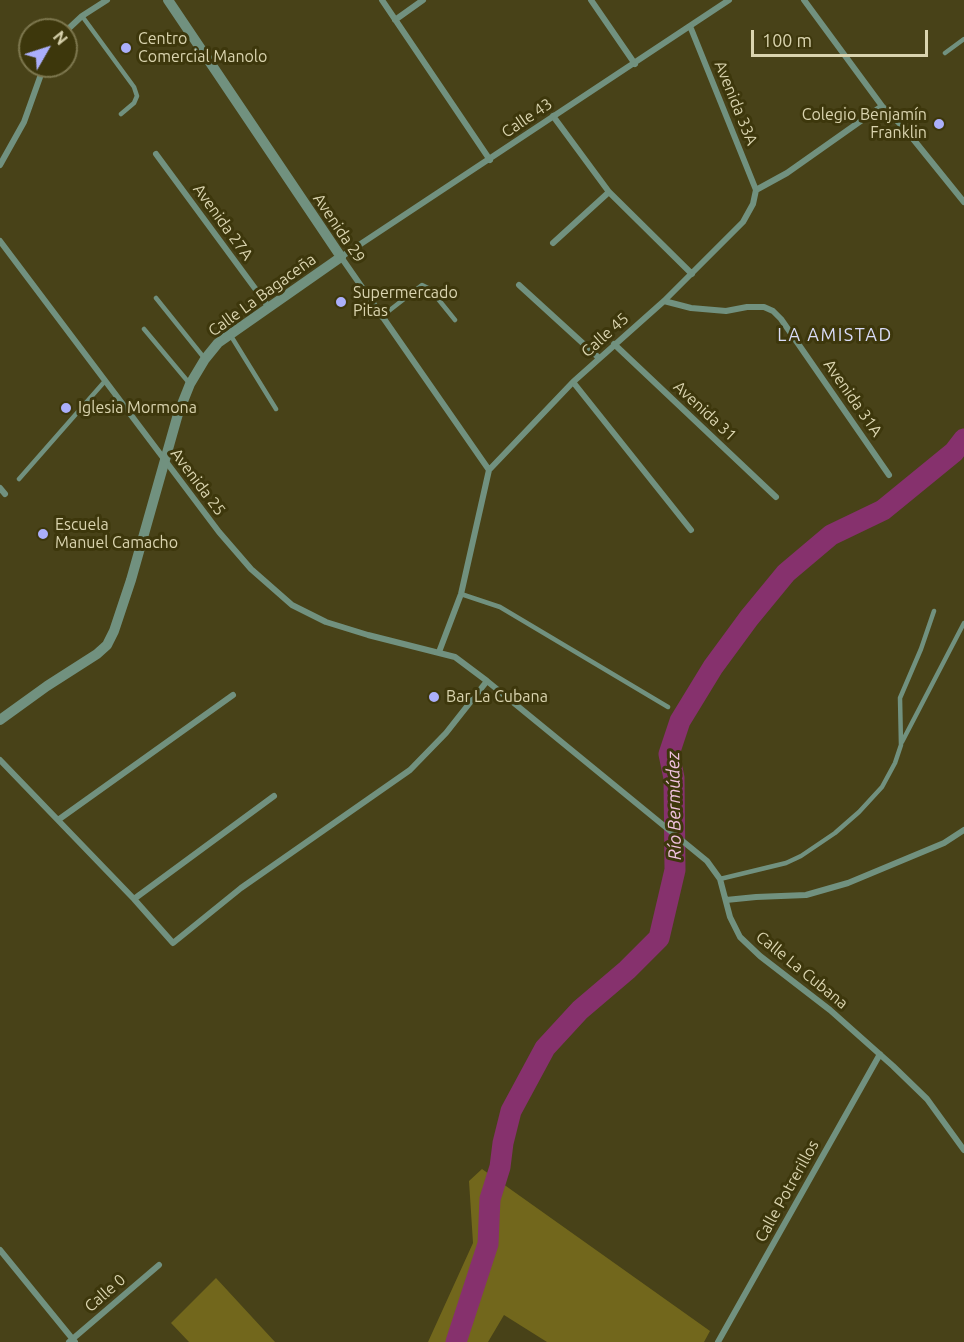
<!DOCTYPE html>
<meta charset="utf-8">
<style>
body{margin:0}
#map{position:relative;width:964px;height:1342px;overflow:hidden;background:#484218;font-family:Ubuntu,sans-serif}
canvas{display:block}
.north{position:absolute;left:18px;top:18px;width:60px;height:60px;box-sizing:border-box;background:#3d370c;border:2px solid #7c764d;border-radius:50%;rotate:51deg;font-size:16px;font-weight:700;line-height:24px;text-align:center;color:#dad4af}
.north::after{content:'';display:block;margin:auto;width:21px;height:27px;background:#abaffb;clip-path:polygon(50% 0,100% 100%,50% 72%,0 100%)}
.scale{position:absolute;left:751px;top:30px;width:177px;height:27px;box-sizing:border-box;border:3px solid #dad4af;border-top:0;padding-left:8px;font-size:18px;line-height:21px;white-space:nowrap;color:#dad4af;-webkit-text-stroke:4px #3d370c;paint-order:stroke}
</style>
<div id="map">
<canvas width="964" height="1342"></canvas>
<div class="north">N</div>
<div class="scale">100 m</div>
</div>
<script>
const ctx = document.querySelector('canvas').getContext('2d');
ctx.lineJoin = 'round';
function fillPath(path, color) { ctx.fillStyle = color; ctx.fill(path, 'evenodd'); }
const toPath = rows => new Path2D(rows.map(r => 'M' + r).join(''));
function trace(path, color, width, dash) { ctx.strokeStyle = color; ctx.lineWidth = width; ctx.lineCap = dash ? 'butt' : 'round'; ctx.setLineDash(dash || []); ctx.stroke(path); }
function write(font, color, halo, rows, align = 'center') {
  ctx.font = font + ' Ubuntu,sans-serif'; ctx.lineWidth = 6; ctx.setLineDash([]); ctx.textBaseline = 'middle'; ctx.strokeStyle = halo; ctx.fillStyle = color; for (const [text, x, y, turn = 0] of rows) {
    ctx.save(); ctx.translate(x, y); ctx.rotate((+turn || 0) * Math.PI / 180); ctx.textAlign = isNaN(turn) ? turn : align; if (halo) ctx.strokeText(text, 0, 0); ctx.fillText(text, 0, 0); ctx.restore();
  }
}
fillPath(toPath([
 [482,1169,710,1331,704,1342,547,1342,504,1315,488,1342,428,1342,473,1243,469,1181],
 [216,1278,275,1342,189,1342,171,1323]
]), '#72671c');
trace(toPath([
 [456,1342,488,1244,490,1199,500,1167,503,1143,511,1111,545,1048,580,1010,627,970,659,938,675,870,674,778,669,754,680,721,713,667,749,618,786,573,831,535,883,510,954,452,964,439]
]), '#86316d', 21);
trace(toPath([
 [82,16,134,87,137,96,134,103,121,114],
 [945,53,964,39],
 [156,298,205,359],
 [381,317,422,285,430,289,455,320],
 [144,329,190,384],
 [231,336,276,409],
 [19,479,105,381],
 [461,594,500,607,668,707],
 [902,742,964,623],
 [720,879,786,863,801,856,835,833,859,812,882,787,895,763,901,745,900,698,921,649,934,611]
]), '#71917f', 4.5);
trace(toPath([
 [382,0,490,160],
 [591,0,635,64],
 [804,0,882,106,905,129,964,202],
 [395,20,423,0],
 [690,26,756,190],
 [66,31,82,16,107,0],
 [553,116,609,192,692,274],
 [156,154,268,306],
 [0,165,24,122,44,66],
 [0,241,219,532,251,569,292,605,326,622,368,635,455,657,487,681,707,861,720,879,730,917,740,937,760,956,830,1010,893,1066,927,1099,964,1150],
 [553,243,609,192],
 [519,285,599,358],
 [664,301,691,308,726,311,747,307,764,307,773,311,781,319,889,475],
 [614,344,776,497],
 [573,382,691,530],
 [489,470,341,257,729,0],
 [0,488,5,494],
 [439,652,461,594,489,470,573,382,664,301,743,222,753,204,756,190,787,173,882,106],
 [0,760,134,899,173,943,241,888,410,770,446,733,487,681],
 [58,820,233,695],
 [134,899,274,796],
 [726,900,756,897,806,895,848,883,944,843,964,830],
 [0,1250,75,1342],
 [69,1342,159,1265],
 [718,1342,880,1054]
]), '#71917f', 6);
trace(toPath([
 [0,720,47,686,97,654,107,645,114,631,131,580,178,414,190,384,205,359,218,343,341,257,168,0]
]), '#71917f', 10);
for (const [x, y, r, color] of [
 [126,48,6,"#abaffb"],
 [939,124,6,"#abaffb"],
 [341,302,6,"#abaffb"],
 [66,408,6,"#abaffb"],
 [43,534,6,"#abaffb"],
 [434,697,6,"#abaffb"]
]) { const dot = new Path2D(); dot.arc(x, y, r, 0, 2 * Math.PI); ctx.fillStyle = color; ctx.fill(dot); trace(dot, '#3d370c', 2); }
write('16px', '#dad4af', '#3d370c', [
 ["Centro",138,39],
 ["Comercial Manolo",138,57],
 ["Colegio Benjamín",927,115,"right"],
 ["Franklin",927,133,"right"],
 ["Supermercado",353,293],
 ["Pitas",353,311],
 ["Iglesia Mormona",78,408],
 ["Escuela",55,525],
 ["Manuel Camacho",55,543],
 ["Bar La Cubana",446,697]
], 'left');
write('16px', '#dad4af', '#3d370c', [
 ["Avenida 33A",736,103,68],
 ["Calle 43",527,118,-34],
 ["Avenida 27A",223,222,54],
 ["Avenida 29",339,228,56],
 ["Calle La Bagaceña",262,295,-36],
 ["Calle 45",605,335,-42],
 ["Avenida 31A",853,398,55],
 ["Avenida 31",705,411,43],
 ["Avenida 25",198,482,53],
 ["Calle La Cubana",802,970,39],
 ["Calle Potrerillos",787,1191,-61],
 ["Calle 0",105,1293,-41]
]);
ctx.letterSpacing = '1.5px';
write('18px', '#d9dcf9', '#3d370c', [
 ["LA AMISTAD",835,335]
]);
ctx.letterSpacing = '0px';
write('italic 18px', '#f2c3e0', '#3d370c', [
 ["Río Bermúdez",674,806,-91]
]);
</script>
